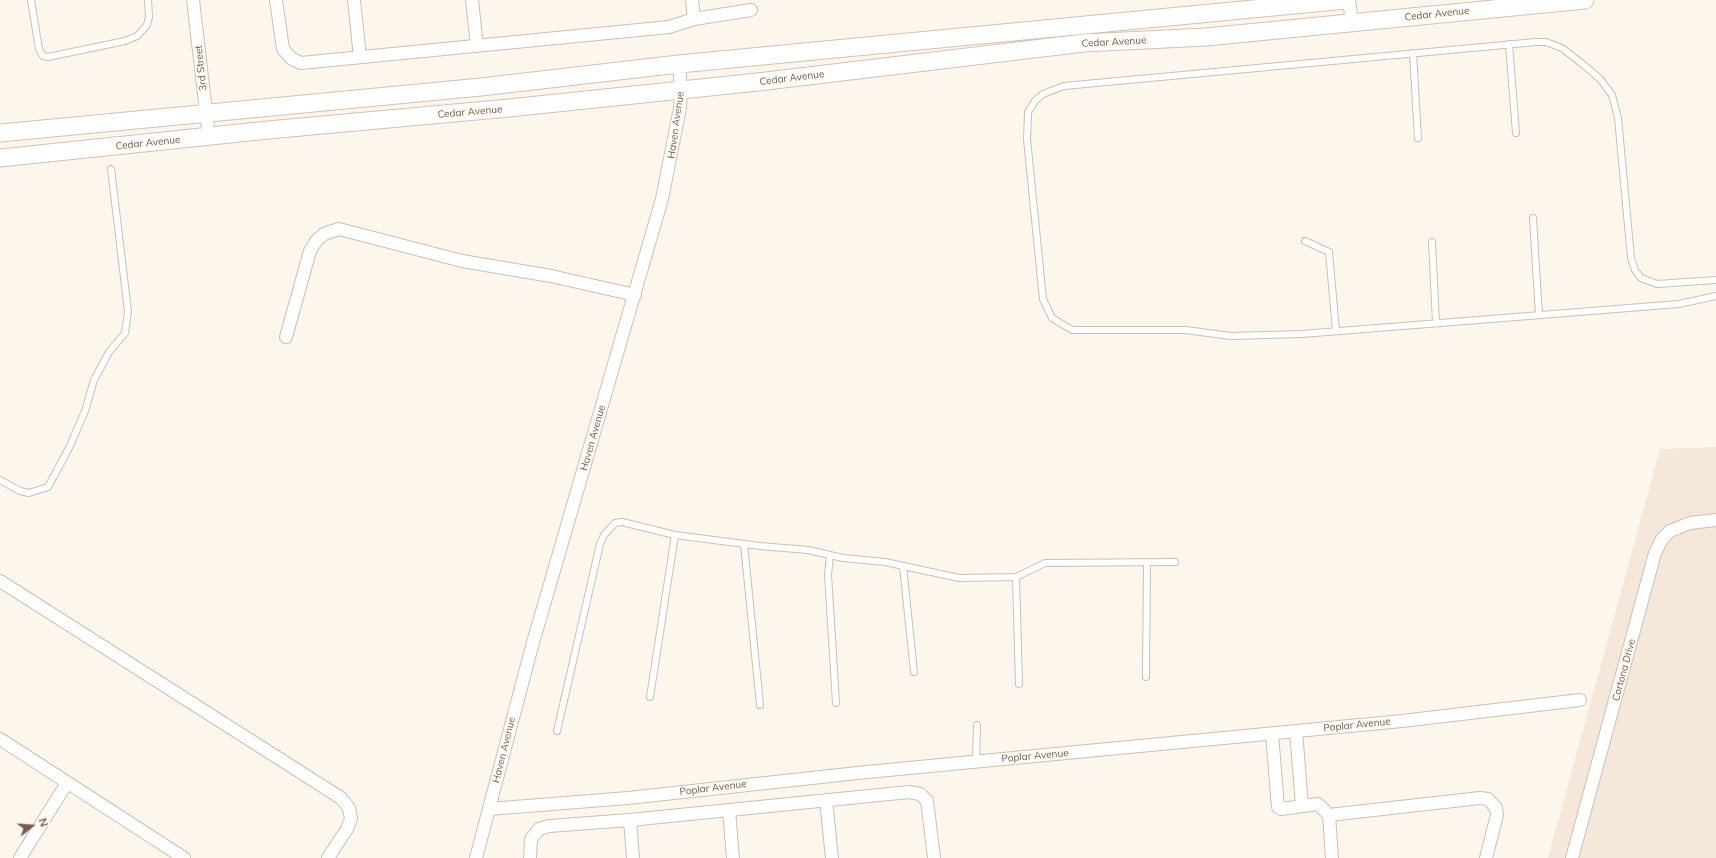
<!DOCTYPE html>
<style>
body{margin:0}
#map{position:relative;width:1716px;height:858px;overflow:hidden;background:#fdf6ec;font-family:Mulish,sans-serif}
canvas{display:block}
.north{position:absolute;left:12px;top:806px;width:40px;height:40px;-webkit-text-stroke:3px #fffaf3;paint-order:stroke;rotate:73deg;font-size:11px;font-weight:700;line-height:16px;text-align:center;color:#7a5c4d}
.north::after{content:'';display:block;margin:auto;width:14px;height:18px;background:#7a5c4d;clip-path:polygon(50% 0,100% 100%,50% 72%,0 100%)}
</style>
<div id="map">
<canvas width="1716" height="858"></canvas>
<div class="north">N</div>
</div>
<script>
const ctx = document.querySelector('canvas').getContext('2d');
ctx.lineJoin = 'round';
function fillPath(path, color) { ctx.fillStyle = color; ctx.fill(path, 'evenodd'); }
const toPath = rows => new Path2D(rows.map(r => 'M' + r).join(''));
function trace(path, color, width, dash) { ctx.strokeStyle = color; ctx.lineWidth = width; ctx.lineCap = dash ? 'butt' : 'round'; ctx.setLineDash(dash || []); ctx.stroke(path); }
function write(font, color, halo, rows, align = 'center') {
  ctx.font = font + ' Mulish,sans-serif'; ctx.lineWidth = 3; ctx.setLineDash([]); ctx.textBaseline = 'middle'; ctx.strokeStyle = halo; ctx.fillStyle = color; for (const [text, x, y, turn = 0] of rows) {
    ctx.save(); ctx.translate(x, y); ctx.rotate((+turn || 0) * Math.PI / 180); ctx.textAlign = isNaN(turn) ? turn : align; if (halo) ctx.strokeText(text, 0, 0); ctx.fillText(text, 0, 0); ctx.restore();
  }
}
fillPath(toPath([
 [1716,447,1716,858,1548,858,1660,449]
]), '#f5e8da');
const lane = toPath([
 [31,0,39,49,43,56,48,57,125,41,137,36,147,25,149,17,148,0],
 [1509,44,1516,133],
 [1413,53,1418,138],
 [1533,218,1539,315],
 [1305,241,1329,252,1336,331],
 [1432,242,1436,323],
 [1716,280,1657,284,1641,278,1635,270,1631,258,1618,118,1612,95,1600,79,1585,66,1562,48,1546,42,1536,42,1064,86,1043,94,1035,101,1028,112,1027,139,1043,299,1052,318,1072,330,1185,330,1231,336,1302,334,1679,304,1716,296],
 [0,480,20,491,29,493,48,487,69,448,85,411,94,380,109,352,125,333,128,311,111,169],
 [744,544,760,705],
 [830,555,828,575,836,703],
 [903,566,914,672],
 [1016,577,1019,684],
 [1146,677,1147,564],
 [650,697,675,535],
 [557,731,600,544,604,535,615,523,622,522,675,535,760,546,808,550,843,558,885,562,959,578,1016,577,1045,563,1175,562],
 [976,762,977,725]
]);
const street = toPath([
 [193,0,209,137],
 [276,0,283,49,292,59,301,63,669,27,694,19,751,10],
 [354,0,360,57],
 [472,0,477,46],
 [692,0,694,19],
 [1349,0,1352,23],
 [286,337,310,251,316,241,324,234,339,229,462,261,551,276,635,295],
 [0,581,341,798,349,808,351,819,347,829,328,858],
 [1296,731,1302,806],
 [1272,734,1278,807,1281,809,1318,804,1329,815,1332,858],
 [0,739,184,858],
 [826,800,832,858],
 [489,809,628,798,867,772,1402,721,1580,700],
 [729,810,733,858],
 [1329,815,1480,798,1488,799,1496,808,1497,815,1486,858],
 [630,820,633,858],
 [20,858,67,783],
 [476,858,532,646,662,199,680,108,681,90,679,64],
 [530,858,531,839,539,829,549,826,630,820,909,792,920,794,927,801,934,858],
 [1572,858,1655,553,1662,539,1670,531,1690,523,1716,520]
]);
const secondary = toPath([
 [0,133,481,87,679,64,1346,0],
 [0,158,268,130,509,108,758,82,1084,43,1206,37,1585,0]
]);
trace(lane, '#d1beb0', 8);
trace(street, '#d1beb0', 14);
trace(secondary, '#d6c0b0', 19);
trace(lane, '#fff', 6);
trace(street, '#fff', 12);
trace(secondary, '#fff', 17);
write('10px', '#7a5c4d', '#fffaf3', [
 ["Cedar Avenue",1437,14,-6],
 ["Cedar Avenue",1114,42,-3],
 ["3rd Street",201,68,-96],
 ["Cedar Avenue",792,78,-7],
 ["Cedar Avenue",470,112,-5],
 ["Haven Avenue",676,125,-82],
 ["Cedar Avenue",148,143,-6],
 ["Haven Avenue",593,438,-74],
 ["Cortona Drive",1624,670,-75],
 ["Poplar Avenue",1357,725,-6],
 ["Haven Avenue",504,750,-76],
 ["Poplar Avenue",1035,756,-5],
 ["Poplar Avenue",713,788,-7]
]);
</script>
